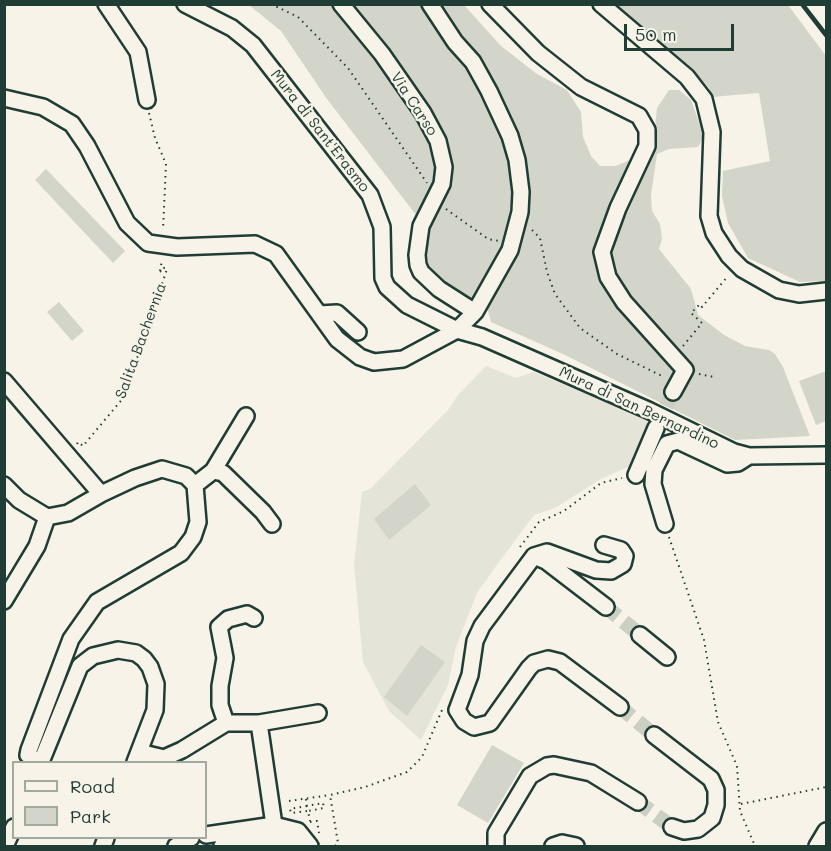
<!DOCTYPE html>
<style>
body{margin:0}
#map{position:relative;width:831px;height:851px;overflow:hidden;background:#f7f3e8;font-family:Mali,sans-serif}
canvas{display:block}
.frame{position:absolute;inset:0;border:6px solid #1f3d34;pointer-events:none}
.legend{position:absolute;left:12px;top:761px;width:195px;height:78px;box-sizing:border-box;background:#f7f3e8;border:2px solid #a1aaa0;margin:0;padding:8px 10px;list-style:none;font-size:18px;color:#1f3d34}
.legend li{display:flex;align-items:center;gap:12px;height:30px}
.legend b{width:30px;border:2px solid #a1aaa0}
.scale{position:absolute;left:624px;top:24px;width:110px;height:27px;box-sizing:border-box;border:3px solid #1f3d34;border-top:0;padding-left:8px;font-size:18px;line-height:21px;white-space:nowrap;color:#1f3d34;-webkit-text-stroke:4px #f7f3e8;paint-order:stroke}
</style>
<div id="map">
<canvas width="831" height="851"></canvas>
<div class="frame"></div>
<ul class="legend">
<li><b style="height:8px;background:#f7f3e8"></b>Road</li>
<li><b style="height:16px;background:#d3d5ca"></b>Park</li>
</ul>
<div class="scale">50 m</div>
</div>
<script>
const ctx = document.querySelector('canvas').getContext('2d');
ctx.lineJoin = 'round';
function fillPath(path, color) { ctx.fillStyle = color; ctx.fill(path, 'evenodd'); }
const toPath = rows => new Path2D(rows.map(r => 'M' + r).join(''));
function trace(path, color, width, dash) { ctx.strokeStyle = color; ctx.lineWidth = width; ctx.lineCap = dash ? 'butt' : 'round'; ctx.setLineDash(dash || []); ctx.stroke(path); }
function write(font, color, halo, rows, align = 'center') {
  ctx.font = font + ' Mali,sans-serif'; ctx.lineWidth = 4.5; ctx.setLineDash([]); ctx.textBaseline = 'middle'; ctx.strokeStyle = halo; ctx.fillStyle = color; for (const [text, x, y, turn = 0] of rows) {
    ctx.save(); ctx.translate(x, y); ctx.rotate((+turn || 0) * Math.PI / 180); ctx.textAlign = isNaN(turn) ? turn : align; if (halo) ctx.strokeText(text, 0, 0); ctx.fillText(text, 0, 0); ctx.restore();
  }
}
fillPath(toPath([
 [486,366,516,378,533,372,653,421,637,463,601,479,555,508,534,515,499,562,477,593,456,647,448,685,421,740,389,711,363,662,354,564,362,492,370,489,448,410,458,395]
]), '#e5e4d9');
fillPath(toPath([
 [249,5,464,5,501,46,537,74,567,90,581,112,583,137,591,156,600,166,616,166,635,158,655,129,657,108,669,90,679,90,691,100,704,136,698,147,669,149,657,154,651,195,652,211,660,224,662,239,659,249,691,289,698,315,724,335,745,346,769,350,775,354,783,367,810,436,735,440,565,355,491,322,487,307,469,300,442,281,429,267,416,215,327,99,281,31],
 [613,5,788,5,826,56,826,281,800,282,748,258,728,223,722,196,723,171,770,161,759,93,712,97,709,88,688,65],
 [46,169,125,251,113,263,35,180],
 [59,302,84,331,72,341,47,312],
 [826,371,826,421,816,425,799,381],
 [415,484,431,505,389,540,374,519],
 [421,645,445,662,407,716,384,697],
 [492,745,524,763,488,823,457,805]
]), '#d3d5ca');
trace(toPath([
 [656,427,673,392],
 [606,607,640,635],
 [620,707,654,735],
 [638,802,672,827]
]), '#cccfc4', 15, [15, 8]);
const minor = toPath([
 [106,4,138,52,147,100],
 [185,4,232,28,253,45,370,195,382,227,383,278,387,287,407,305,457,330,482,337,648,410,734,452,749,456,826,455],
 [341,4,382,54,423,113,438,141,444,167,442,184,421,226,417,255,418,265,421,272,439,289,475,312,510,250,520,212,521,192,517,160,510,136,489,91,473,62,455,42,430,4],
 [490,4,538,53,581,87,639,116,647,130,647,146,618,208,602,252,608,277,624,302,685,370,673,392],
 [601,4,687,77,704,99,712,132,709,216,714,233,729,256,742,269,779,290,799,294,826,291],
 [4,98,43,107,72,124,87,146,127,223,148,243,177,247,255,244,276,254,337,339,360,357,374,362,403,359,457,330,475,312],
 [319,314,337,313,358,332],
 [4,381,101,494,68,513,47,517,19,500,4,485],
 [213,471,246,416],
 [636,475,656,428],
 [195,485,213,471,223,473,263,512,272,524],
 [665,524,653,484,654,470,667,444,678,441,727,464,738,463,749,456],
 [604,545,621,550,625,556,623,564,611,571,596,570,547,552,534,556,482,626,475,641,470,675,457,710,464,721,474,727,490,723,529,668,534,663,548,659,560,662,620,707],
 [534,556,546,561,606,607],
 [4,601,37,546,47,517],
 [640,635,667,657],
 [226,723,220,705,220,686,225,658,219,627,228,619,247,614,254,618],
 [259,723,274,825],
 [654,735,711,779,716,790,716,805,712,818,698,829,684,831,672,827],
 [139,752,164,758,182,750,226,723,259,723,318,713],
 [38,762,28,755,29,750,71,639,97,602,181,553,193,537,198,522,195,485,186,476,162,469,135,478,101,494],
 [41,762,80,666,93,656,118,650,136,653,144,659,150,667,156,684,155,710,135,762],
 [206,835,274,825,298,831,310,846],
 [5,846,14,827],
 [103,846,106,838],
 [176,846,191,838],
 [222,846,280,838,304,846],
 [496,846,496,833,530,776,547,766,554,765,591,773,638,802],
 [553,846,562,843,576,846],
 [817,846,826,831]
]);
trace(minor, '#1f3d34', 20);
trace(toPath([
 [271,4,298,17,348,68,427,183],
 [149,113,155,138,166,164,163,230],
 [446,209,488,239,499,241],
 [532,230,540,238,547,272,555,294,580,328,617,354,664,377],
 [160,271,162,260],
 [160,271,162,272,164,268,167,269],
 [683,346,702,323,691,313,700,304,702,307,728,276],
 [699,374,714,377],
 [77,444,78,442,83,446,124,397,167,269],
 [669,537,704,640,718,722,737,766,740,811,755,846],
 [520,547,539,522,564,511,601,483,622,478],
 [306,799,307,806,323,803,324,808,308,811,310,821],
 [289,801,330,795],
 [741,804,826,787],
 [307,806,290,809,291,813,307,811],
 [310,822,317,821,319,833],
 [335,846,338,843,330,795,365,787,407,772,422,757,442,710]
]), '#1f3d34', 2, [1.5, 4.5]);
trace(minor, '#f7f3e8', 15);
trace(toPath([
 [802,4,826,35]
]), '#1f3d34', 4.5);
write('15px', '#1f3d34', '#f7f3e8', [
 ["Via Carso",414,104,57],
 ["Mura di Sant'Erasmo",320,131,52],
 ["Salita Bachernia",141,341,-70],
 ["Mura di San Bernardino",639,408,25]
]);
</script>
